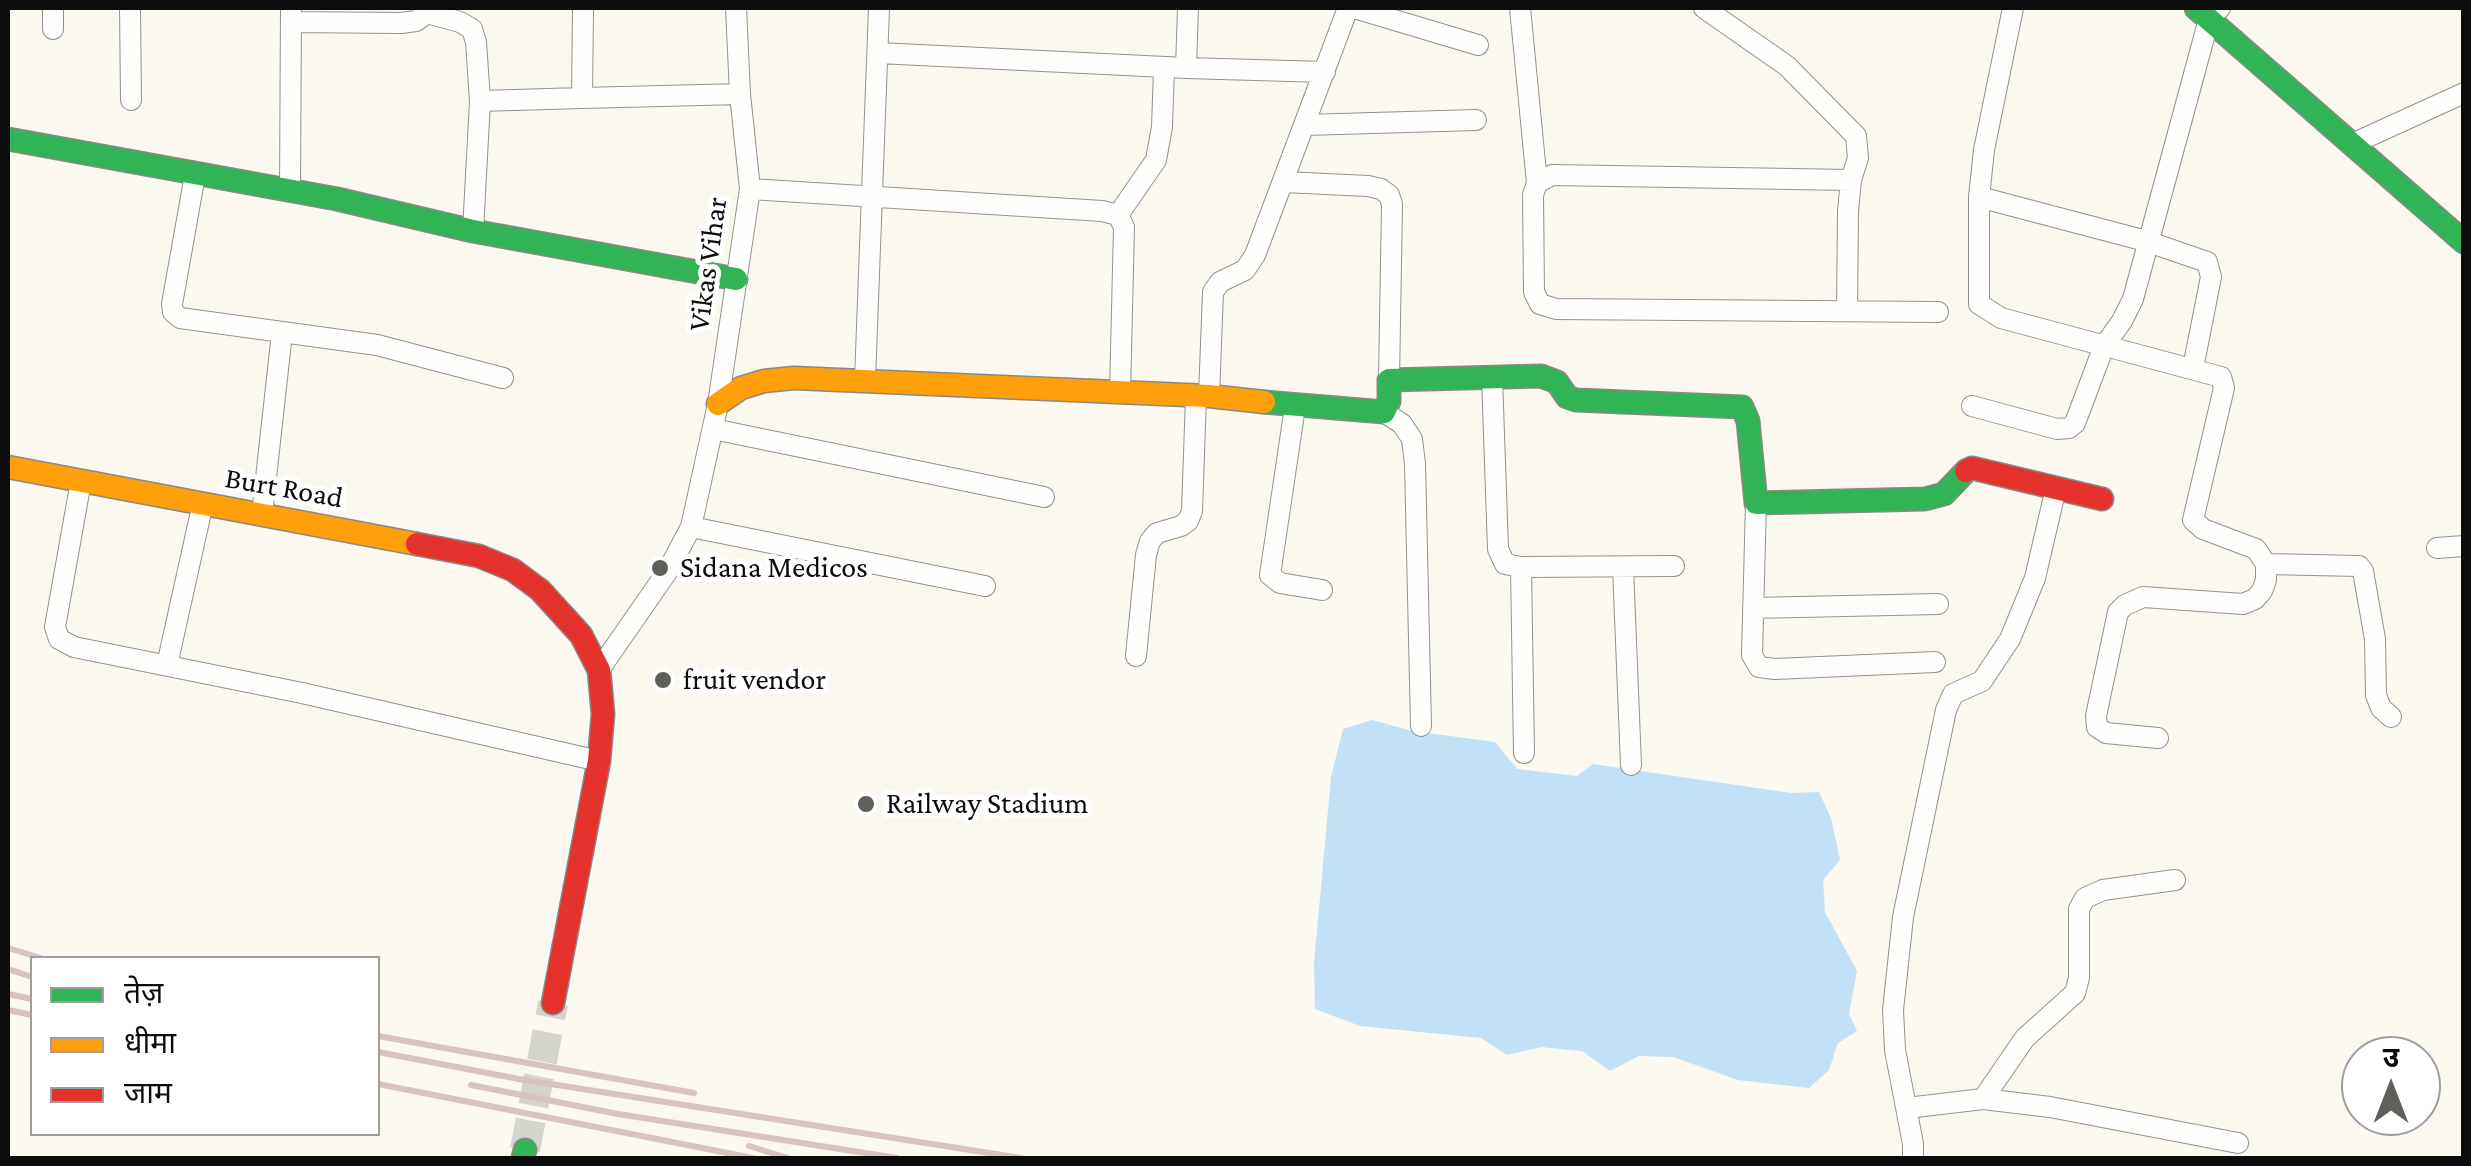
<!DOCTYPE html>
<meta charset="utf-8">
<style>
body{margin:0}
#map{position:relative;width:2471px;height:1166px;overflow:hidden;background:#faf8ef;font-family:"Crimson Pro","Noto Sans Devanagari",serif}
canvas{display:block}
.frame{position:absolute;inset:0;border:10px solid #0c0c0c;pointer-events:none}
.legend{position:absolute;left:30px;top:956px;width:350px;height:180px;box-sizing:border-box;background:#fff;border:2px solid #9e9e9e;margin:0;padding:12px 18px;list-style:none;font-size:30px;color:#0c0c0c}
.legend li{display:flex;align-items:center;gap:20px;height:50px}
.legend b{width:50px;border:2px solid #9e9e9e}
.north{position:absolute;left:2341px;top:1036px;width:100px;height:100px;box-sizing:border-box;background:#fff;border:2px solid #9e9e9e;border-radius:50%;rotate:0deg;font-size:28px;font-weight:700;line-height:40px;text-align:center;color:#0c0c0c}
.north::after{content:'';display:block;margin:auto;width:35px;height:45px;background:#5f5f5b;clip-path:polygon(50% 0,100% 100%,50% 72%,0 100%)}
</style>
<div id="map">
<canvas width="2471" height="1166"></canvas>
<div class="frame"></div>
<ul class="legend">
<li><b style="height:12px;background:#30b455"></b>तेज़</li>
<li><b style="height:12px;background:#ff9f0a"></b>धीमा</li>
<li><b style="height:12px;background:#e5322d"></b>जाम</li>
</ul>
<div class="north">उ</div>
</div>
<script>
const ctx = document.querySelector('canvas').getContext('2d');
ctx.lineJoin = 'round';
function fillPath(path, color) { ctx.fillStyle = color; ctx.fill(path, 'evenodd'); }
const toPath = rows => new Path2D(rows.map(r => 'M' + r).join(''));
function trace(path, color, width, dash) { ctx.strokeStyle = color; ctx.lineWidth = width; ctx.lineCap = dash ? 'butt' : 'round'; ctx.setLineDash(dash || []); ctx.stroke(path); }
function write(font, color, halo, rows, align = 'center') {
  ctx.font = font + ' "Crimson Pro",serif'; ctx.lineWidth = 10; ctx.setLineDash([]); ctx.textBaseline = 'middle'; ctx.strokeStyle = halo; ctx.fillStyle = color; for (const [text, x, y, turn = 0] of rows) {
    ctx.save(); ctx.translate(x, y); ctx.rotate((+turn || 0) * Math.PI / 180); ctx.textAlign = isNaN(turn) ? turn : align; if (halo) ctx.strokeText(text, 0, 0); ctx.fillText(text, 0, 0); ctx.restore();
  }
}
fillPath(toPath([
 [1372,720,1412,731,1495,742,1517,769,1577,776,1593,764,1791,793,1819,792,1831,818,1840,860,1823,880,1825,912,1857,971,1849,1014,1857,1031,1838,1043,1829,1070,1809,1088,1738,1080,1673,1057,1639,1056,1610,1071,1582,1051,1541,1047,1507,1055,1481,1038,1360,1026,1315,1009,1314,963,1331,777,1343,729]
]), '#c2e1f7');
trace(toPath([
 [525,1150,553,1003]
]), '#d6d5cd', 30, [30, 15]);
const street = toPath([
 [130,8,131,100],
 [583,8,582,98,740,94],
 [1354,8,1478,45],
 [1520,8,1537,183],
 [1704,8,1787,66,1856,136,1858,158,1851,180,1848,211,1847,311],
 [2013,8,1984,150,1979,197,1979,304,2001,318,2221,377,2224,388,2193,520,2203,529,2256,549,2266,564,2266,580,2262,591,2255,599,2243,604,2143,597,2125,605,2118,612,2096,716,2097,727,2106,733,2158,738],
 [427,13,460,22,472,29,476,42,480,101],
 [291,22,401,23,416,21,427,13,429,8],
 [53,29,53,8],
 [878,53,1186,68,1188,8],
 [1186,68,1325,72],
 [1305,125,1476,120],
 [2352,144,2464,93],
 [195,175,172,304,173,312,180,318,377,345,503,378],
 [1851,180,1552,175,1537,183,1533,195,1534,292,1540,304,1556,309,1938,312],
 [1284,182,1368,186,1381,189,1389,195,1392,204,1389,380],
 [750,189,1102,211,1118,215,1124,227,1120,393],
 [290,191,291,8],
 [1979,197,2146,241,2207,262,2211,277,2193,368],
 [1118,215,1156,160,1162,127,1164,69],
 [473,231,480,101,582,98],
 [1492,377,1498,549,1505,564,1521,567,1674,566],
 [865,380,879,8],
 [1209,396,1213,292,1220,282,1245,270,1255,255,1348,8],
 [1972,406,2057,429,2069,428,2075,423,2104,346,2122,321,2133,299,2209,19,2220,8],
 [1295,407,1270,575,1280,583,1322,590],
 [1384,412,1402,424,1412,439,1415,464,1421,726],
 [713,429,1044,497],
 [81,481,55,627,59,639,74,647,302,693,599,761],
 [1756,503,1752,655,1759,667,1775,669,1935,662],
 [262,514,282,333],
 [691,527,985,586],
 [2437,548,2464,546],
 [2266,564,2359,566,2363,571,2375,639,2376,695,2381,708,2391,717],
 [1521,567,1524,753],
 [1623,567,1631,765],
 [1753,608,1938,604],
 [1136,656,1146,555,1150,541,1157,533,1181,526,1188,521,1192,511,1196,397],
 [167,665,203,503],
 [599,670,667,572,691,527,718,404,750,189,740,94,736,8],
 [1983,1099,2025,1038,2075,993,2079,978,2079,909,2085,898,2103,890,2175,880],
 [1907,1108,1983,1099,2050,1107,2238,1143],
 [1913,1158,1913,1144,1895,1050,1893,1010,1903,917,1946,710,1953,694,1982,681,2010,639,2035,578,2056,488]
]);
const fast = toPath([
 [2196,8,2464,242],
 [8,139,337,199,473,231,736,279],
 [1264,402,1384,412,1389,401,1389,380,1541,376,1557,382,1567,397,1576,400,1742,407,1748,421,1756,503,1925,499,1944,494,1966,471],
 [523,1158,525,1150]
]);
const slow = toPath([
 [718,404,741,388,764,381,794,378,1209,396,1264,402],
 [8,467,417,544]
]);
const jam = toPath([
 [1966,471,1972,468,2102,499],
 [417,544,479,556,513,570,540,590,581,635,599,670,603,714,599,761,553,1003]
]);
trace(street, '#93928e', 22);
trace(fast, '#8a8985', 25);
trace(slow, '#8a8985', 25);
trace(jam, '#8a8985', 25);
trace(street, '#fefefd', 20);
trace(fast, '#30b455', 22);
trace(slow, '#ff9f0a', 22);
trace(jam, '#e5322d', 22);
trace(toPath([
 [8,948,41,958],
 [8,969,32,977],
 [8,994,32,999],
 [8,1010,32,1015],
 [378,1036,694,1093],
 [378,1052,519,1079,1021,1158],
 [378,1084,753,1158],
 [471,1085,618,1114,897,1158],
 [749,1146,788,1158]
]), '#d8c3c1', 6);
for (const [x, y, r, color] of [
 [660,568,10,"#5f5f5b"],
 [663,680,10,"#5f5f5b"],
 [866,804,10,"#5f5f5b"]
]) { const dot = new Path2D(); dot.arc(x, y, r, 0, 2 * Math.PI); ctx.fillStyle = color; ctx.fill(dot); trace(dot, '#fff', 4); }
write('30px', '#0c0c0c', '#fff', [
 ["Vikas Vihar",708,264,-82],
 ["Burt Road",284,488,10]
]);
write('30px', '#0c0c0c', '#fff', [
 ["Sidana Medicos",680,568],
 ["fruit vendor",683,680],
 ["Railway Stadium",886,804]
], 'left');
</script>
